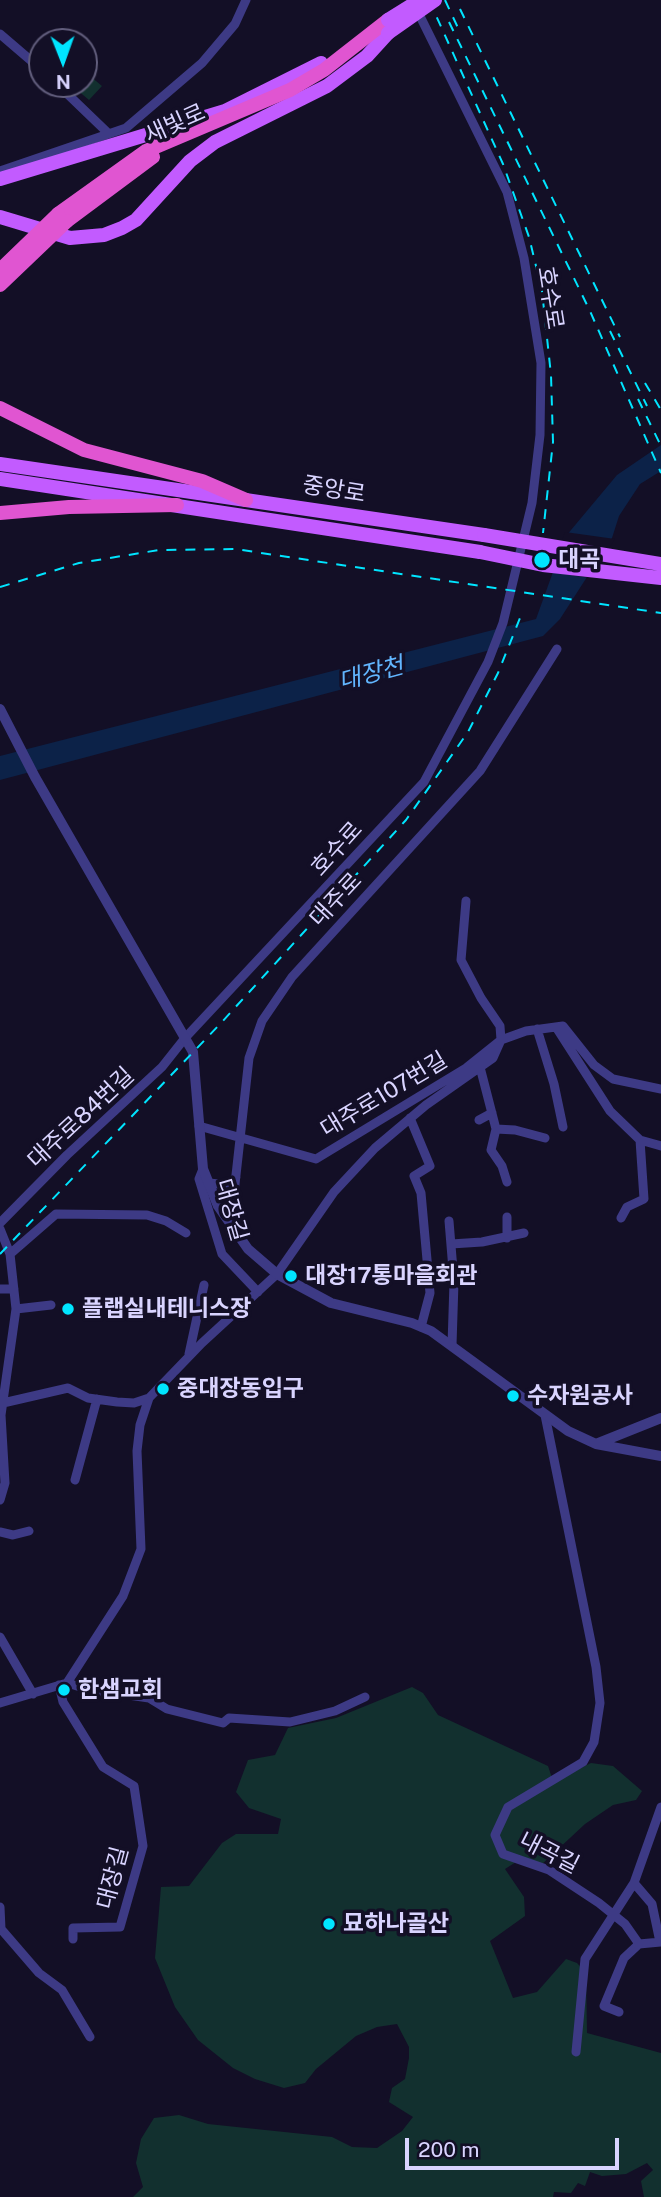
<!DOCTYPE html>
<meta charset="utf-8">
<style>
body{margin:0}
#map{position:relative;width:661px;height:2197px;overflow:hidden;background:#130f26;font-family:"Public Sans",sans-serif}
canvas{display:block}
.north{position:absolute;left:28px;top:28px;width:70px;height:70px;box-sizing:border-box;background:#130f26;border:2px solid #625e7d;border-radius:50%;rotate:179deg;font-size:19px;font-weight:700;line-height:28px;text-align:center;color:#d9d4ff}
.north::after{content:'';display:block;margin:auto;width:24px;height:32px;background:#00e5ff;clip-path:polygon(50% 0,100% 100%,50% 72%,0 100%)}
.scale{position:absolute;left:405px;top:2138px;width:214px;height:32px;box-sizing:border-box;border:4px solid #d9d4ff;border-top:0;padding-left:9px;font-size:21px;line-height:24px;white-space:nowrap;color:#d9d4ff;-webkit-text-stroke:5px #130f26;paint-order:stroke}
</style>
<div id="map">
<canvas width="661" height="2197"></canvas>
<div class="north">N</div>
<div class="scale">200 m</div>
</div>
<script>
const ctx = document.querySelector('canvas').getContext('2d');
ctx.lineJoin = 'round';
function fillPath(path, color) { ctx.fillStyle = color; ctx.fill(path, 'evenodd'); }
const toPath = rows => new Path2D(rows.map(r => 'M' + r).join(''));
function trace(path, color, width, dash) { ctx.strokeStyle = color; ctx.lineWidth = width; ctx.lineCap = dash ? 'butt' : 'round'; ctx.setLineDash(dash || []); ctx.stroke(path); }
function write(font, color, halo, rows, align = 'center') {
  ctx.font = font + ' "Public Sans","Noto Sans KR",sans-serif'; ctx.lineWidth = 7; ctx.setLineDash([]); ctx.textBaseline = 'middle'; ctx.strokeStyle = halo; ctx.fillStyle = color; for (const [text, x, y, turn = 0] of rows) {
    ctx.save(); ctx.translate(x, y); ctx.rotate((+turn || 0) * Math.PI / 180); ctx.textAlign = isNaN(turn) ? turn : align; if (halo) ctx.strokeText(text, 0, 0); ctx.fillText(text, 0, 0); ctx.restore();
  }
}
fillPath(toPath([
 [90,76,102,86,89,100,76,89],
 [412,1687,423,1693,438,1715,548,1766,553,1781,591,1763,613,1766,642,1791,636,1800,613,1805,585,1824,541,1865,516,1862,505,1869,524,1897,525,1916,490,1941,513,1998,537,1992,566,1959,577,1963,586,1973,587,2033,661,2053,661,2197,644,2197,641,2181,653,2170,647,2163,626,2174,602,2176,590,2172,585,2186,578,2183,571,2193,554,2192,553,2197,133,2197,143,2187,136,2163,141,2139,154,2118,179,2115,208,2124,332,2137,352,2147,377,2148,402,2131,413,2117,389,2102,392,2088,405,2079,409,2058,409,2047,397,2024,377,2027,356,2036,316,2069,305,2083,284,2088,255,2079,233,2068,198,2040,175,2007,155,1958,161,1887,189,1886,222,1843,236,1834,278,1834,281,1819,249,1808,236,1792,248,1760,275,1755,288,1728,336,1718]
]), '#12302f');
fillPath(toPath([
 [661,445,661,471,640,484,619,516,612,538,560,619,543,636,0,780,0,756,536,619,566,536,617,475]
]), '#0c2248');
fillPath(toPath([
 [565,532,615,539,590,578,550,572]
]), '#130f26');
trace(toPath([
 [0,34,42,70],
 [57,84,109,134],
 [0,171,126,128,202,63,235,24,246,0],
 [556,1027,610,1111,640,1140,661,1146],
 [537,1029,554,1084,563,1127],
 [480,1067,496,1129,491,1150,502,1166,507,1182],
 [410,1118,430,1166,414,1176,421,1193,430,1293,421,1327],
 [479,1120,492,1113],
 [199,1126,316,1159,466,1068,501,1040,526,1031,563,1026,594,1065,613,1079,661,1089],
 [496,1129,515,1130,545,1138],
 [203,1169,199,1179,222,1254,258,1292],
 [209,1183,228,1185,236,1177],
 [218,1206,234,1193,249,1058,262,1021,292,977,480,771,557,649],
 [507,1217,507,1238],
 [621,1218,627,1207,644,1199,640,1140],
 [449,1221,454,1282,452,1345],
 [0,1223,67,1155,162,1067,185,1038,424,782,488,662,503,623,532,503,540,435,541,363,524,258,507,192,416,8],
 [0,1229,10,1254,16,1309,1,1415,5,1483,0,1500],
 [234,1229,234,1193],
 [451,1244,482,1242,524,1233],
 [10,1254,56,1214,147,1215,166,1221,186,1233],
 [0,1289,14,1289],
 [16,1309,51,1305],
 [189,1354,204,1285],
 [3,1403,68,1388,88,1398,117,1402,134,1403,149,1398],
 [545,1415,596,1667,600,1703,594,1742,583,1762,508,1807,495,1835,503,1854,549,1870,599,1903,625,1924,639,1944,661,1942],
 [75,1480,97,1399],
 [0,1532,13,1535,29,1531],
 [0,1637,33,1694],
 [67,1683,87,1689,149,1698,167,1709,223,1723,229,1718,290,1722,335,1711,365,1697],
 [59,1685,63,1702,103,1767,134,1786,143,1846,120,1927,73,1928,73,1939],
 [0,1703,67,1683,123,1596,141,1549,137,1451,140,1425,149,1398,202,1343,277,1274,334,1192,375,1148,426,1105,493,1058,501,1040,500,1026,481,998,461,960,466,901],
 [634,1883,652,1904,660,1942],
 [0,1907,1,1929,39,1973,62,1990,90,2037],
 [619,2012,604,2006,624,1958,639,1944],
 [576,2052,585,1959,634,1883,661,1807]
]), '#3d3a85', 9);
trace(toPath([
 [0,709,35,777,193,1052,203,1169,218,1206,248,1249,277,1274,331,1303,412,1323,431,1331,568,1431,596,1444,661,1456],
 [596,1444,661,1418]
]), '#3d3a85', 10);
trace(toPath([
 [0,179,225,111,321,63],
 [0,217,70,238,104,235,122,228,136,220,190,161,215,142,327,86,367,56,388,33],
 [0,464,484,535],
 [0,479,480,552]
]), '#c25bff', 14);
trace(toPath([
 [58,214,146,151,290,90,324,70,388,20],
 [67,221,153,157],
 [0,408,84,450,202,481,246,500],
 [0,513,69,507,177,505]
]), '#e055d1', 14);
trace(toPath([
 [429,0,503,164,529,237,542,291,551,375,553,442,543,533],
 [445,0,459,30],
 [460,9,620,337],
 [449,22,590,311,661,473],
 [610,331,647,406],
 [645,383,661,410],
 [638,399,661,446],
 [0,587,79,563,159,550,235,549,661,613],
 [0,1254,221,1023,406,820,468,732,498,673,520,618]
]), '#00e5ff', 2, [10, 9]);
trace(toPath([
 [388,20,420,0],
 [388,33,435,0],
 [484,535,661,564],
 [480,552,543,565,661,578]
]), '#c25bff', 14);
trace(toPath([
 [0,270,58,214],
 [0,285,67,221]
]), '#e055d1', 14);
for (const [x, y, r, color] of [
 [542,560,9,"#00e5ff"],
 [291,1276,7,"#00e5ff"],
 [68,1309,7,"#00e5ff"],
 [163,1389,7,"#00e5ff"],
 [513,1396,7,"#00e5ff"],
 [64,1690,7,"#00e5ff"],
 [329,1924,7,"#00e5ff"]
]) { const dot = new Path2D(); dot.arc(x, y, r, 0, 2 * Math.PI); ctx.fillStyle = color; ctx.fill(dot); trace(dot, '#130f26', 2.5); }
write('23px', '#d9d4ff', '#130f26', [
 ["새빛로",175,124,-24],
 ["호수로",550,298,81],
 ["중앙로",334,490,9],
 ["호수로",337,849,-48],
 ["대주로",336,900,-47],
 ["대주로107번길",384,1095,-31],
 ["대주로84번길",81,1118,-43],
 ["대장길",231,1210,74],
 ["내곡길",549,1853,27],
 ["대장길",113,1878,-75]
]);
write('bold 23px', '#d9d4ff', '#130f26', [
 ["대곡",558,560],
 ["대장17통마을회관",305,1276],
 ["플랩실내테니스장",82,1309],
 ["중대장동입구",177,1389],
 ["수자원공사",527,1396],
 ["한샘교회",78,1690],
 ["묘하나골산",343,1924]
], 'left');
write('italic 24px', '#62b6ff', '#130f26', [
 ["대장천",371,674,-15]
]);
</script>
